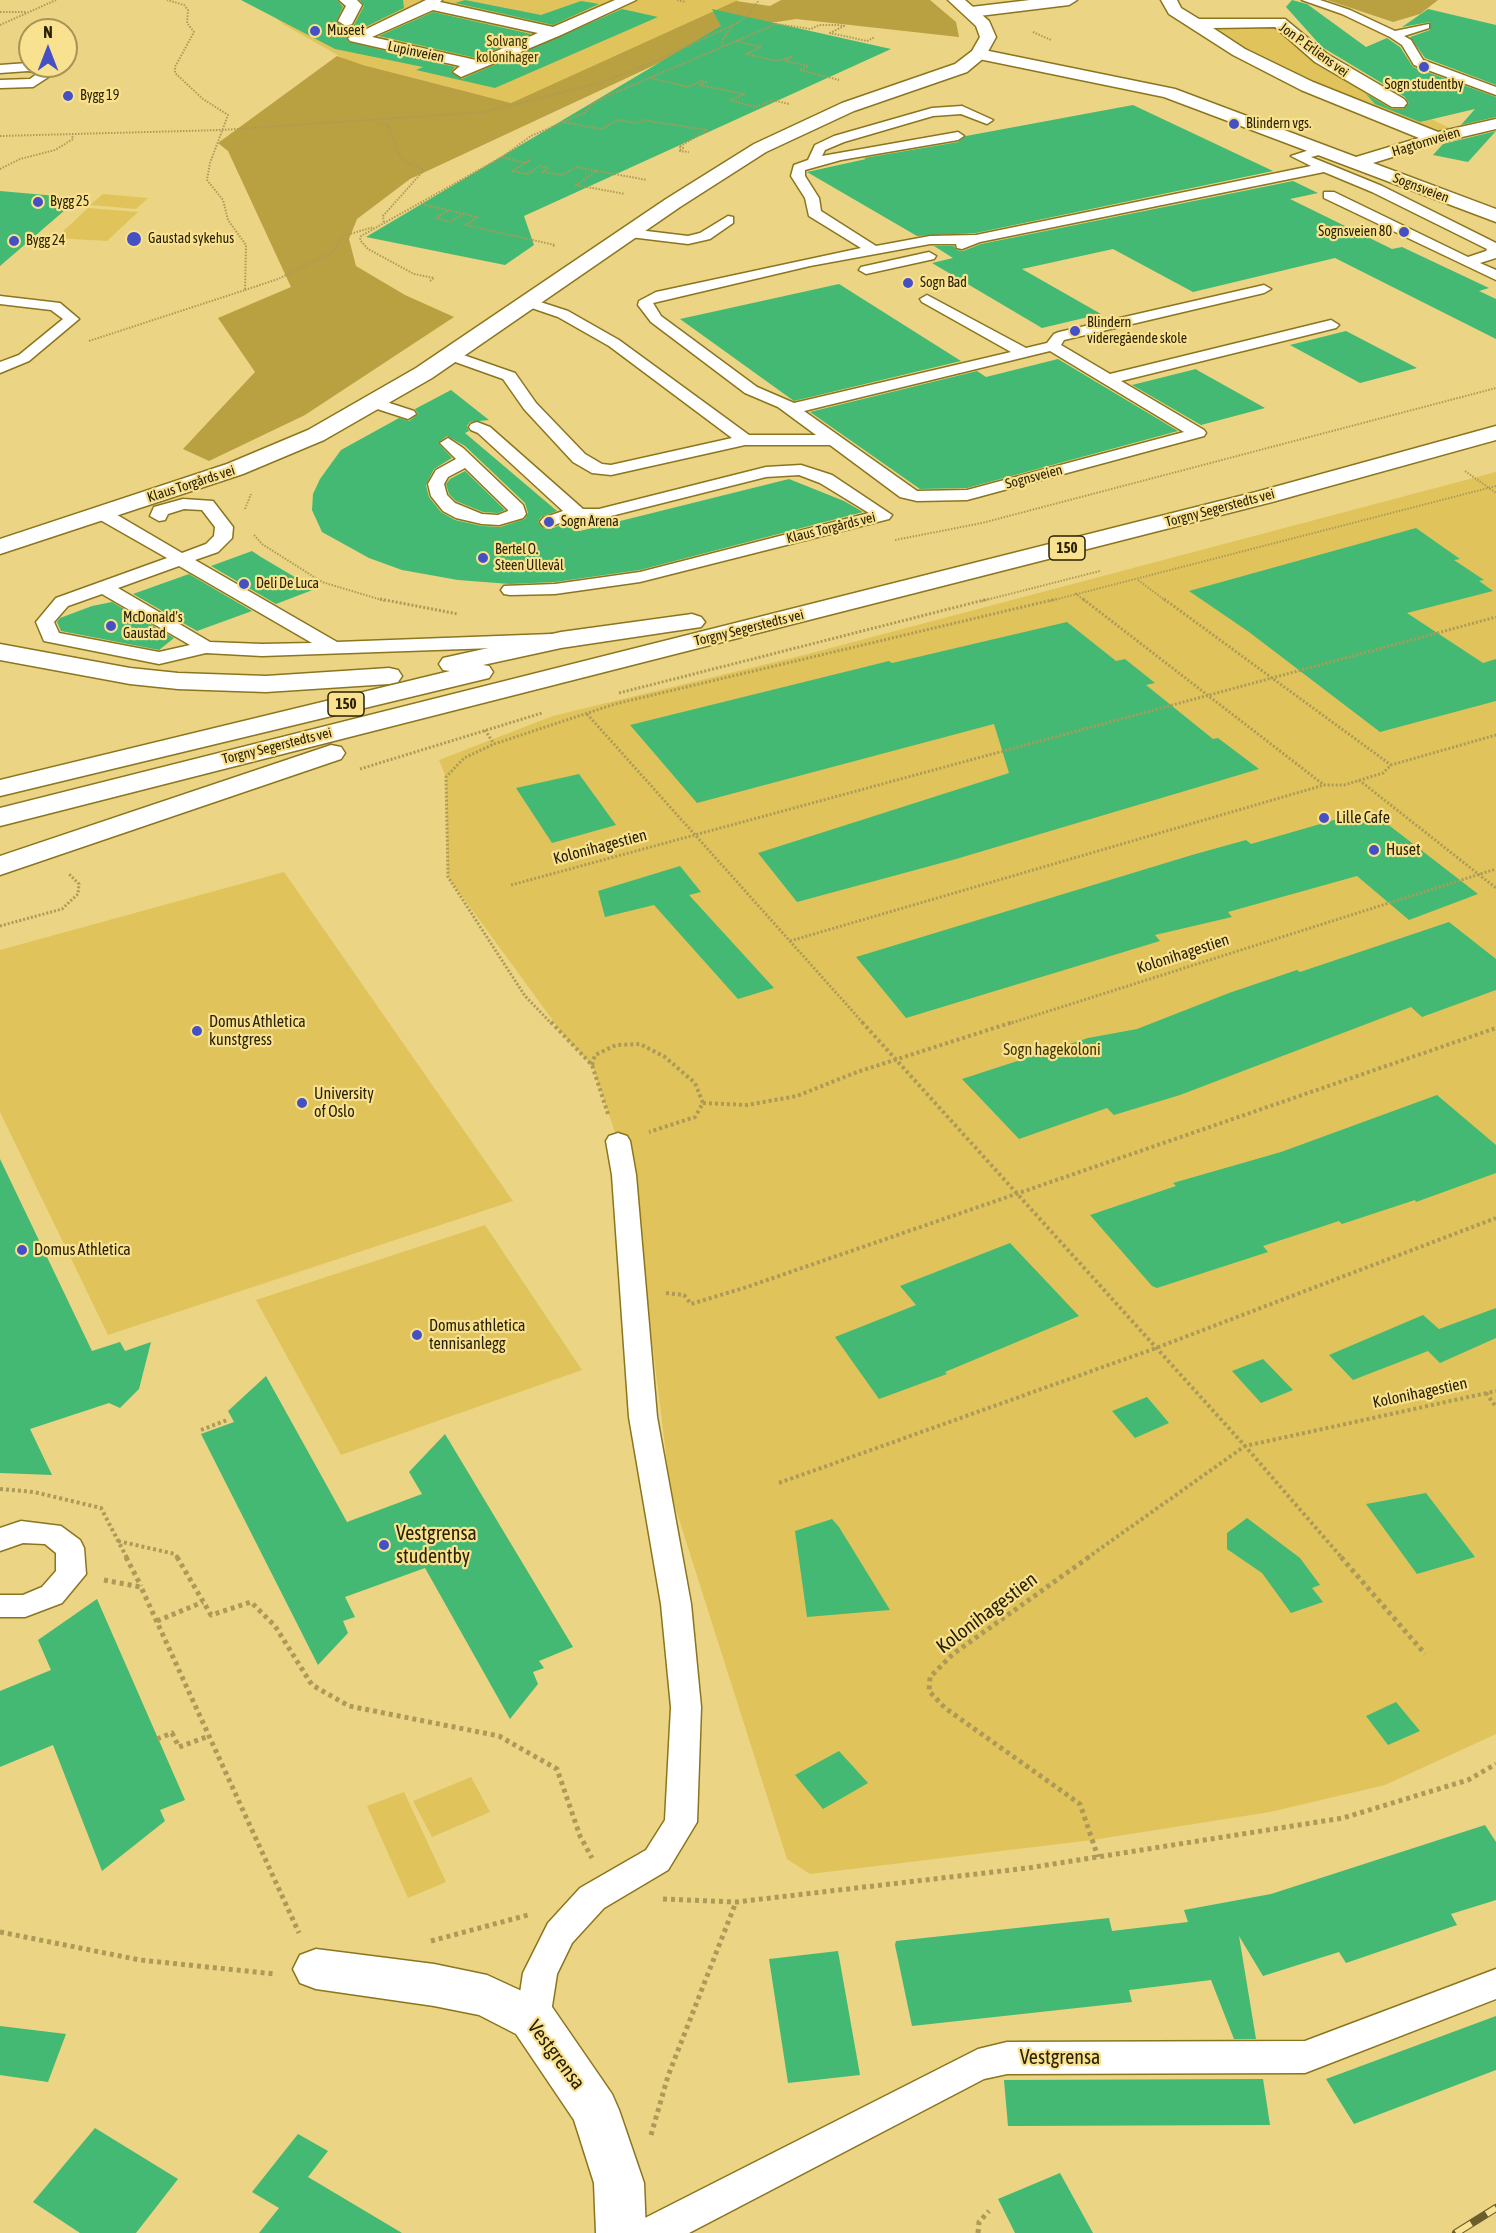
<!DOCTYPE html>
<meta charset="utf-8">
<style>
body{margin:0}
#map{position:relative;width:1496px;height:2233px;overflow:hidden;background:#ebd483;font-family:"Asap Condensed",sans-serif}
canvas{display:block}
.north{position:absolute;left:18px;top:18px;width:60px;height:60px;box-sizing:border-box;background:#f8e18f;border:2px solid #a69456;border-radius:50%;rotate:0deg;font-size:16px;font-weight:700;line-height:24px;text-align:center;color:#2a2100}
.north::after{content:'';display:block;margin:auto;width:21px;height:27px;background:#4650c5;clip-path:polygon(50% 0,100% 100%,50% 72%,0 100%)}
</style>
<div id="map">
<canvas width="1496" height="2233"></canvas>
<div class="north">N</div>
</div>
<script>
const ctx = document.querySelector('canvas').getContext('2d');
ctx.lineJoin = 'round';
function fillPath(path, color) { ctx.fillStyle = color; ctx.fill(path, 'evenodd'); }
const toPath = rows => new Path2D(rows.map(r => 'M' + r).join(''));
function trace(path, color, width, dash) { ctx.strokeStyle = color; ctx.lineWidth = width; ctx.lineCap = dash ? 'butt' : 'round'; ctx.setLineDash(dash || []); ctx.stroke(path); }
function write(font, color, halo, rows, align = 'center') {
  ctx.font = font + ' "Asap Condensed",sans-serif'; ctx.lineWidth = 4.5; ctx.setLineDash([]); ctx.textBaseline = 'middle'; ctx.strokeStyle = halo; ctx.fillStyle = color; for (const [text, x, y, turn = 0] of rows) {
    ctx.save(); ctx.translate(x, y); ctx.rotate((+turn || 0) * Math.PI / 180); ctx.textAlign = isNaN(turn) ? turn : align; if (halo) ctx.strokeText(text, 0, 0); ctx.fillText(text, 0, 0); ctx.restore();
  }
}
fillPath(toPath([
 [254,0,739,0,511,103,348,61,283,24],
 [1279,22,1387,98,1458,132,1436,138,1307,86,1194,24],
 [103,194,148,198,136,209,90,205],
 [88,208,138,212,107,241,56,238],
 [1496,472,1496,1734,1385,1785,1270,1812,1092,1840,810,1874,787,1859,671,1494,648,1308,618,1141,592,1065,565,1037,448,877,446,777,439,760,553,716,808,654],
 [284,872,513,1201,108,1335,0,1112,0,950],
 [485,1225,582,1370,341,1455,256,1300],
 [471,1777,490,1812,432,1837,413,1801],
 [404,1792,446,1882,408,1898,367,1806]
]), '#e0c45b');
fillPath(toPath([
 [781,0,930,0,956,22,959,37,796,19,732,29,410,179,357,219,349,239,356,266,405,295,454,317,305,415,209,461,183,449,255,372,218,318,291,287,228,151,218,143,337,56,363,65,511,103,736,1,770,6],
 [1327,0,1438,0,1420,14,1393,22]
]), '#b9a041');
fillPath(toPath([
 [241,0,337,0,343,7,336,22,347,28,354,25,364,6,360,0,403,0,404,8,347,36,348,42,455,67,451,72,462,79,622,9,658,17,495,88,416,70,423,67,335,49],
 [465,0,541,15,581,1,599,4,553,25,455,3],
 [1292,0,1307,4,1366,47,1387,38,1400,47,1413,67,1496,97,1496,117,1461,125,1475,109,1420,122,1375,104,1366,94,1392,109,1404,109,1409,103,1405,97,1322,47,1286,7],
 [712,9,891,49,524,216,534,245,505,265,366,237,721,26],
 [1428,9,1496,25,1496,85,1425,58,1410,37,1430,30,1430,22,1402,27],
 [433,12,531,34,476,58,379,36],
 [1133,105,1273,171,976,233,917,236,807,172,866,159,864,158,958,142,966,136],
 [1496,131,1468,162,1433,155,1443,144],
 [1293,181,1318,193,1290,199,1392,249,1402,247,1489,288,1479,291,1496,299,1496,339,1335,258,1193,292,1113,249,1022,269,1101,314,1042,328,932,263,953,258,934,246,954,246,957,250,963,251,981,244],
 [0,191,79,198,0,266],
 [839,284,961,361,794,401,680,319],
 [1346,331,1417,368,1360,383,1290,345],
 [1058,359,1178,431,967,488,920,489,810,412,977,371,986,377],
 [1196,369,1197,370,1265,408,1201,425,1132,385],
 [451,390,489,420,470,422,467,426,469,431,465,433,557,511,541,517,538,522,543,528,550,529,570,522,580,531,789,479,844,501,863,512,640,570,555,582,510,584,458,580,402,570,369,558,322,532,312,510,313,494,320,479,341,450,399,418,409,421,418,414,415,409],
 [447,436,465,446,525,503,528,513,525,519,500,527,482,526,455,520,441,512,429,497,426,485,434,469,452,458,438,443],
 [465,471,505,510,498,513,483,512,456,501,449,494,446,484,450,479],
 [1416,528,1460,559,1454,560,1484,580,1479,581,1493,591,1407,613,1483,663,1496,659,1496,701,1380,732,1249,632,1189,591],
 [252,551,261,557,315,589,276,604,211,566],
 [189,574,252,611,197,631,133,594],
 [112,602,174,638,159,650,61,631,57,622,60,618,92,606],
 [1067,622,1116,661,1125,659,1155,683,1146,685,1213,739,1218,738,1259,769,956,859,797,902,758,853,1009,773,994,724,697,803,630,725,889,661,892,663],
 [579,774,616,825,552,843,516,788],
 [1348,816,1366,819,1377,816,1478,894,1409,920,1357,876,1228,912,1232,917,1155,935,1160,941,906,1018,856,957,1192,855,1246,840,1251,844],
 [680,866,701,892,689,895,774,988,738,999,654,905,605,917,598,891],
 [1449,922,1496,959,1496,990,1422,1017,1411,1007,1180,1095,1114,1115,1107,1108,1019,1139,962,1079,1088,1038,1137,1029,1229,993,1297,970,1300,972],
 [1437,1095,1496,1145,1496,1173,1416,1202,1415,1200,1342,1224,1339,1221,1263,1246,1268,1252,1157,1288,1152,1286,1090,1215,1176,1186,1173,1183,1281,1152],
 [0,1159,92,1351,120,1342,125,1351,151,1342,139,1389,120,1408,109,1403,30,1429,52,1475,0,1473],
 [1010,1243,1079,1316,945,1372,947,1374,879,1399,835,1337,916,1305,900,1286],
 [1496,1308,1496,1338,1440,1363,1428,1351,1353,1380,1329,1355,1423,1315,1439,1329],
 [1263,1359,1293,1390,1261,1403,1232,1371],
 [266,1376,347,1522,422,1494,409,1472,445,1434,573,1647,539,1661,544,1668,533,1672,538,1684,510,1719,425,1568,345,1597,355,1617,343,1621,348,1633,318,1665,201,1434,234,1422,228,1411],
 [1147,1397,1169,1423,1135,1438,1112,1411],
 [1426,1493,1475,1557,1417,1574,1366,1504],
 [1247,1518,1300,1558,1320,1585,1312,1588,1323,1602,1291,1613,1262,1573,1227,1549,1227,1533],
 [832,1519,839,1527,890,1610,807,1617,795,1531],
 [97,1599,185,1800,160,1810,165,1821,102,1871,53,1745,0,1767,0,1691,51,1670,38,1640],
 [1396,1702,1420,1731,1388,1745,1366,1716],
 [839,1751,868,1783,823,1809,795,1775],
 [1485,1825,1496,1842,1496,1900,1451,1914,1457,1925,1346,1963,1339,1952,1263,1976,1239,1936,1256,2039,1234,2039,1211,1980,1129,1990,1132,2002,912,2026,895,1945,896,1941,1109,1918,1112,1931,1188,1922,1184,1910,1271,1894],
 [838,1951,860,2075,788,2083,769,1959],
 [1496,2016,1496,2070,1354,2124,1326,2079],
 [0,2026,66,2034,48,2082,0,2075],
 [1263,2079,1270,2125,1008,2126,1004,2080],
 [95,2128,178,2179,136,2233,80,2233,33,2202],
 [298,2134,328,2151,308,2177,402,2233,259,2233,279,2208,252,2192],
 [1060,2173,1093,2233,1015,2233,998,2199]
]), '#43b974');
const lane = toPath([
 [1302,0,1320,0,1350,10,1395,31,1429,24,1429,28,1404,36,1411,40,1423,60,1496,87,1496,95,1414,65,1402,45,1390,37,1342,14,1302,0],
 [28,63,48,68,50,76,33,87,0,88,0,80,30,79,38,73,28,71,0,73,0,65,28,63],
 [962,106,993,120,987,124,961,114,933,116,844,142,825,150,822,156,958,132,964,136,958,140,841,160,805,170,805,176,819,198,821,211,876,246,930,236,976,235,1311,166,1291,156,1322,146,1329,150,1327,153,1311,157,1382,186,1496,243,1496,258,1480,263,1496,270,1496,280,1324,198,1324,192,1334,192,1468,257,1486,251,1487,249,1372,192,1324,172,980,242,962,249,957,248,956,244,930,244,810,266,653,303,661,316,757,387,794,403,1011,352,922,302,920,299,927,295,1026,348,1047,343,1054,334,1059,332,1264,285,1271,289,1264,293,1064,340,1061,345,1110,374,1331,320,1339,325,1336,328,1121,381,1204,430,1206,433,1204,436,967,500,917,501,900,497,830,445,745,445,611,475,592,473,573,462,524,409,503,379,444,358,441,355,449,350,515,373,536,403,585,454,602,464,611,465,732,438,609,346,558,317,523,305,521,302,528,298,568,311,619,340,749,435,816,435,778,407,745,393,651,322,638,305,639,301,656,292,861,248,809,216,805,198,791,176,794,165,808,160,815,145,834,136,932,108,962,106],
 [1050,351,1184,432,967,490,917,491,804,411,1050,351],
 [728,216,733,217,733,223,710,239,688,244,630,237,623,233,630,229,688,236,700,233,728,216],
 [929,252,936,256,934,259,866,274,859,270,861,267,929,252],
 [0,296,60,303,79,319,29,361,0,373,0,362,19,355,63,319,51,310,0,304,0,296],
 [374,398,414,411,416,414,408,419,368,406,366,403,368,400,374,398],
 [477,422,490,427,583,509,599,509,766,467,801,465,832,475,892,515,889,519,640,582,555,594,510,595,504,594,501,590,504,586,555,584,640,572,869,513,820,483,799,475,766,477,599,519,576,517,549,527,543,526,540,522,543,518,563,511,478,433,471,430,469,427,471,424,477,422],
 [448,438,463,448,523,505,526,514,523,518,499,525,482,524,456,518,443,511,431,496,428,484,436,470,456,459,440,443,448,438],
 [465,468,508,510,508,511,498,515,482,514,455,503,447,495,444,484,448,477,465,468],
 [183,499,213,501,233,527,232,538,218,552,195,560,337,642,552,634,561,640,552,646,262,656,206,653,159,664,44,641,36,622,56,598,167,558,95,517,92,513,95,509,107,509,182,553,206,544,214,536,215,527,202,510,184,509,168,514,165,520,159,521,150,516,154,507,183,499],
 [179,566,312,643,262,644,210,642,118,588,179,566],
 [102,594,190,645,159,652,59,633,54,622,68,606,102,594],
 [618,1133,627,1136,630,1141,636,1175,657,1417,691,1604,701,1707,697,1822,668,1870,604,1908,572,1943,557,1974,550,2019,545,2030,533,2034,521,2030,516,2019,523,1973,548,1923,580,1888,646,1850,665,1820,671,1707,661,1604,629,1417,612,1175,606,1141,609,1136,618,1133],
 [21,1521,61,1526,80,1540,84,1548,86,1574,62,1603,25,1617,0,1617,0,1595,23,1595,42,1587,56,1571,56,1553,45,1544,23,1543,0,1551,0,1528,21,1521],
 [1496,1969,1496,1999,1305,2073,1007,2074,984,2079,689,2233,634,2233,639,2221,978,2049,1007,2042,1305,2041,1496,1969]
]);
const street = toPath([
 [339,0,357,0,362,5,352,24,346,26,338,21,346,6,339,0],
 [426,0,442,0,440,2,553,27,615,0,636,0,561,35,461,77,453,72,460,66,350,41,348,38,426,0],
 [433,10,538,33,476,60,372,37,433,10],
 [1030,0,1077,0,1069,5,971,17,963,12,971,7,1030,0],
 [1161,0,1177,0,1181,8,1199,19,1285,19,1327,54,1404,99,1407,103,1404,107,1392,107,1315,62,1275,27,1213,28,1245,49,1313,82,1438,132,1496,119,1496,129,1441,142,1373,163,1496,209,1496,222,1164,97,979,59,971,54,979,49,1175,89,1356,157,1419,138,1301,90,1233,55,1169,14,1161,0],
 [316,1949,434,1964,487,1975,550,2004,612,2094,619,2110,644,2183,646,2233,596,2233,594,2183,574,2120,516,2034,479,2015,434,2006,316,1989,300,1983,293,1969,300,1955,316,1949]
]);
const secondary = toPath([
 [948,0,965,0,989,21,996,37,985,57,967,72,854,111,766,152,680,207,432,378,324,440,243,474,0,554,0,539,227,464,308,430,416,368,666,199,754,144,842,103,955,64,972,51,980,37,976,26,948,0]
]);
const highway = toPath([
 [1496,426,1496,440,1272,502,0,826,0,808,1256,492,1496,426],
 [692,614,701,617,705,622,701,627,561,648,483,665,489,666,493,672,489,678,0,796,0,780,450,671,443,670,439,664,443,658,561,632,692,614],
 [0,644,130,668,178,673,266,676,389,668,398,670,402,676,398,682,389,684,266,692,178,689,130,684,0,660,0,644],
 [331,745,341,747,345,753,341,759,0,875,0,856,331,745]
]);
trace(lane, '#8b751f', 3);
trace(street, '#8b751f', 3);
trace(secondary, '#8b751f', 3);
trace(highway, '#8b751f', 3);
trace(toPath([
 [677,0,686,2],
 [0,12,26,12],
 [0,25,56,0],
 [1033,32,1051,40],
 [736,41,761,47,746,54],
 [722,46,723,39,733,25],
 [746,54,777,61,791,57,785,61,808,66,801,70],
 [800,70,839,80],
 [651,78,688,87,701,81,706,82,700,85,744,94,731,100],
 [730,100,756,107,772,100,789,104],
 [562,122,602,129,617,120,638,123,643,120,707,130,679,147,683,148,679,151,689,152],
 [378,123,388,125,400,156,407,163,424,170,383,216,384,223],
 [0,136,222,130,484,112,603,82,651,63,737,23,748,15,759,0],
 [525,163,502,157,531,136,584,113,592,104,607,96,776,24,811,29,819,25,837,25,844,26,830,33,867,41,875,37],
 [0,169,20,159,55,150,73,139,72,135],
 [512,171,528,174,540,166,548,168,543,172,563,175,576,167,647,180],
 [513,171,531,159],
 [597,171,576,185,625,194],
 [421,204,478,217],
 [435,218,450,222,465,213],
 [435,218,449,210],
 [465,225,555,245,552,247],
 [465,225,478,217],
 [430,281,434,278,414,274,368,249,360,240,361,236,502,157],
 [245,290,278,279,333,252,343,236,374,227],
 [89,341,245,290,246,245,228,220,223,200,207,180,210,163,228,115,203,99,175,73,175,67,194,32,187,23,188,10,184,5,167,0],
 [1465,471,1496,493],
 [245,509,251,494],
 [254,535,262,544,322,582,385,601],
 [895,540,982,523,1496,388],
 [1138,580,1166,601],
 [1075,593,1085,601],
 [982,601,1100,571],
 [1050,601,1496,486]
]), '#ad9a59', 2, [1.5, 1.5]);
trace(toPath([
 [380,599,458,614],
 [1083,599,1324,785],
 [1164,599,1391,765],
 [619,693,988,599],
 [587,714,864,1024],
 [485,730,494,744],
 [360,769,542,713],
 [1359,780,1496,888],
 [511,885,1496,617],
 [0,926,62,909,78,894,79,884,69,874],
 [790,941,1324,785,1344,785,1383,773,1391,765,1496,735],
 [552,1024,525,996,448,877,446,777,464,758,494,744,615,704,1056,599],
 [1008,1024,1496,869]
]), '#ad9a59', 3, [2, 2]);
trace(toPath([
 [551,1022,592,1065,608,1114],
 [862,1022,1245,1446,1342,1558],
 [592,1065,595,1055,616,1045,640,1044,665,1057,695,1083,703,1103,695,1117,649,1132],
 [703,1103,747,1105,797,1096,857,1072,1013,1022],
 [666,1293,684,1295,691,1304,747,1287,1496,1028],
 [1486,1393,1496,1407],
 [201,1430,227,1420],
 [779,1483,1156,1348,1496,1218],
 [0,1489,34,1492,101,1508,127,1558],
 [118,1541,175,1554,178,1558],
 [1087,1558,1245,1446,1496,1391]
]), '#ad9a59', 4, [3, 3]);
trace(toPath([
 [126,1557,141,1586],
 [177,1557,211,1615,251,1602,275,1626,312,1685,349,1706,499,1736,557,1769,580,1836,592,1858],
 [1089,1557,953,1654,930,1677,929,1691,945,1708,1080,1804,1098,1857],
 [1341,1557,1425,1654],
 [104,1580,141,1587,299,1933],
 [157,1621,203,1602],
 [157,1739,172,1733,179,1747,209,1736],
 [663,1899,736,1902,1028,1868,1343,1818,1468,1780,1496,1764],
 [0,1932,140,1960,275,1974],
 [431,1941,528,1915],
 [651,2135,668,2076,736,1902],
 [978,2233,979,2222,989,2211]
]), '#ad9a59', 5, [4, 4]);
fillPath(lane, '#fff');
fillPath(street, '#fff');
fillPath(secondary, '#fff');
fillPath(highway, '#fff');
const rail = toPath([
 [1456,2233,1496,2208]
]);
trace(rail, '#6b5d2c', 8);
trace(rail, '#f8e18f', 6, [18]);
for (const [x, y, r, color] of [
 [315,31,6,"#4650c5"],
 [1424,67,6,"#4650c5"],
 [68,96,6,"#4650c5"],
 [1234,124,6,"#4650c5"],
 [38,202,6,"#4650c5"],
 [1404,232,6,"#4650c5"],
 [134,239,8,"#4650c5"],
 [14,241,6,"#4650c5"],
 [908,283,6,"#4650c5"],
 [1075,331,6,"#4650c5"],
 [549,522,6,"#4650c5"],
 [483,558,6,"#4650c5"],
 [244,584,6,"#4650c5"],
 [111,626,6,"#4650c5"],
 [1324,818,6,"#4650c5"],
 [1374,850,6,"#4650c5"],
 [197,1031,6,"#4650c5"],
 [302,1103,6,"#4650c5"],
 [22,1250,6,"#4650c5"],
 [417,1335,6,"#4650c5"],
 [384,1545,6,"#4650c5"]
]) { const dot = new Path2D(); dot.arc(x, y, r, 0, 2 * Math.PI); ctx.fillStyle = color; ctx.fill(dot); trace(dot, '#f8e18f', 2); }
write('14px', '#2a2100', '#f8e18f', [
 ["Museet",327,31],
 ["Sogn studentby",1424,85,"center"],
 ["Bygg 19",80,96],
 ["Blindern vgs.",1246,124],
 ["Bygg 25",50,202],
 ["Sognsveien 80",1392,232,"right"],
 ["Gaustad sykehus",148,239],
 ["Bygg 24",26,241],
 ["Sogn Bad",920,283],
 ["Blindern",1087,323],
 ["videregående skole",1087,339],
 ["Sogn Arena",561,522],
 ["Bertel O.",495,550],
 ["Steen Ullevål",495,566],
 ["Deli De Luca",256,584],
 ["McDonald's",123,618],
 ["Gaustad",123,634]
], 'left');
write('14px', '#433600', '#f8e18f', [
 ["Solvang",507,42],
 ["kolonihager",507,58]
]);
write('14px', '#2a2100', '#f8e18f', [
 ["Jon P. Erliens vei",1314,50,36],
 ["Lupinveien",416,52,12],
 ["Hagtornveien",1426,142,-17],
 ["Sognsveien",1421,188,21],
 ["Sognsveien",1034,477,-15],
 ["Klaus Torgårds vei",191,484,-18],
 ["Torgny Segerstedts vei",1220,508,-15],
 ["Klaus Torgårds vei",831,528,-14],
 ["Torgny Segerstedts vei",749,628,-14],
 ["Torgny Segerstedts vei",277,746,-14]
]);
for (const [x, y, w] of [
 [1067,548,36],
 [346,704,36]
]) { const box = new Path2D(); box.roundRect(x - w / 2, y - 12, w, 24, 4.5); ctx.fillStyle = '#f8e18f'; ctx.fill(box); trace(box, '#2a2100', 1.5); }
write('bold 15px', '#2a2100', null, [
 ["150",1067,548],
 ["150",346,704]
]);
write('16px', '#2a2100', '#f8e18f', [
 ["Lille Cafe",1336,818],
 ["Huset",1386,850],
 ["Domus Athletica",209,1022],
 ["kunstgress",209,1040],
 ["University",314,1094],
 ["of Oslo",314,1112],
 ["Domus Athletica",34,1250],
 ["Domus athletica",429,1326],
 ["tennisanlegg",429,1344]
], 'left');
write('16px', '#2a2100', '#f8e18f', [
 ["Kolonihagestien",600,847,-15],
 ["Kolonihagestien",1183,954,-18],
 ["Kolonihagestien",1420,1393,-12]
]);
write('16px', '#433600', '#f8e18f', [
 ["Sogn hagekoloni",1052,1050]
]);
write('20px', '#2a2100', '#f8e18f', [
 ["Vestgrensa",396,1534],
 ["studentby",396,1557]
], 'left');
write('20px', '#2a2100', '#f8e18f', [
 ["Kolonihagestien",987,1613,-37],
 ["Vestgrensa",556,2055,53],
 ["Vestgrensa",1060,2058]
]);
</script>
